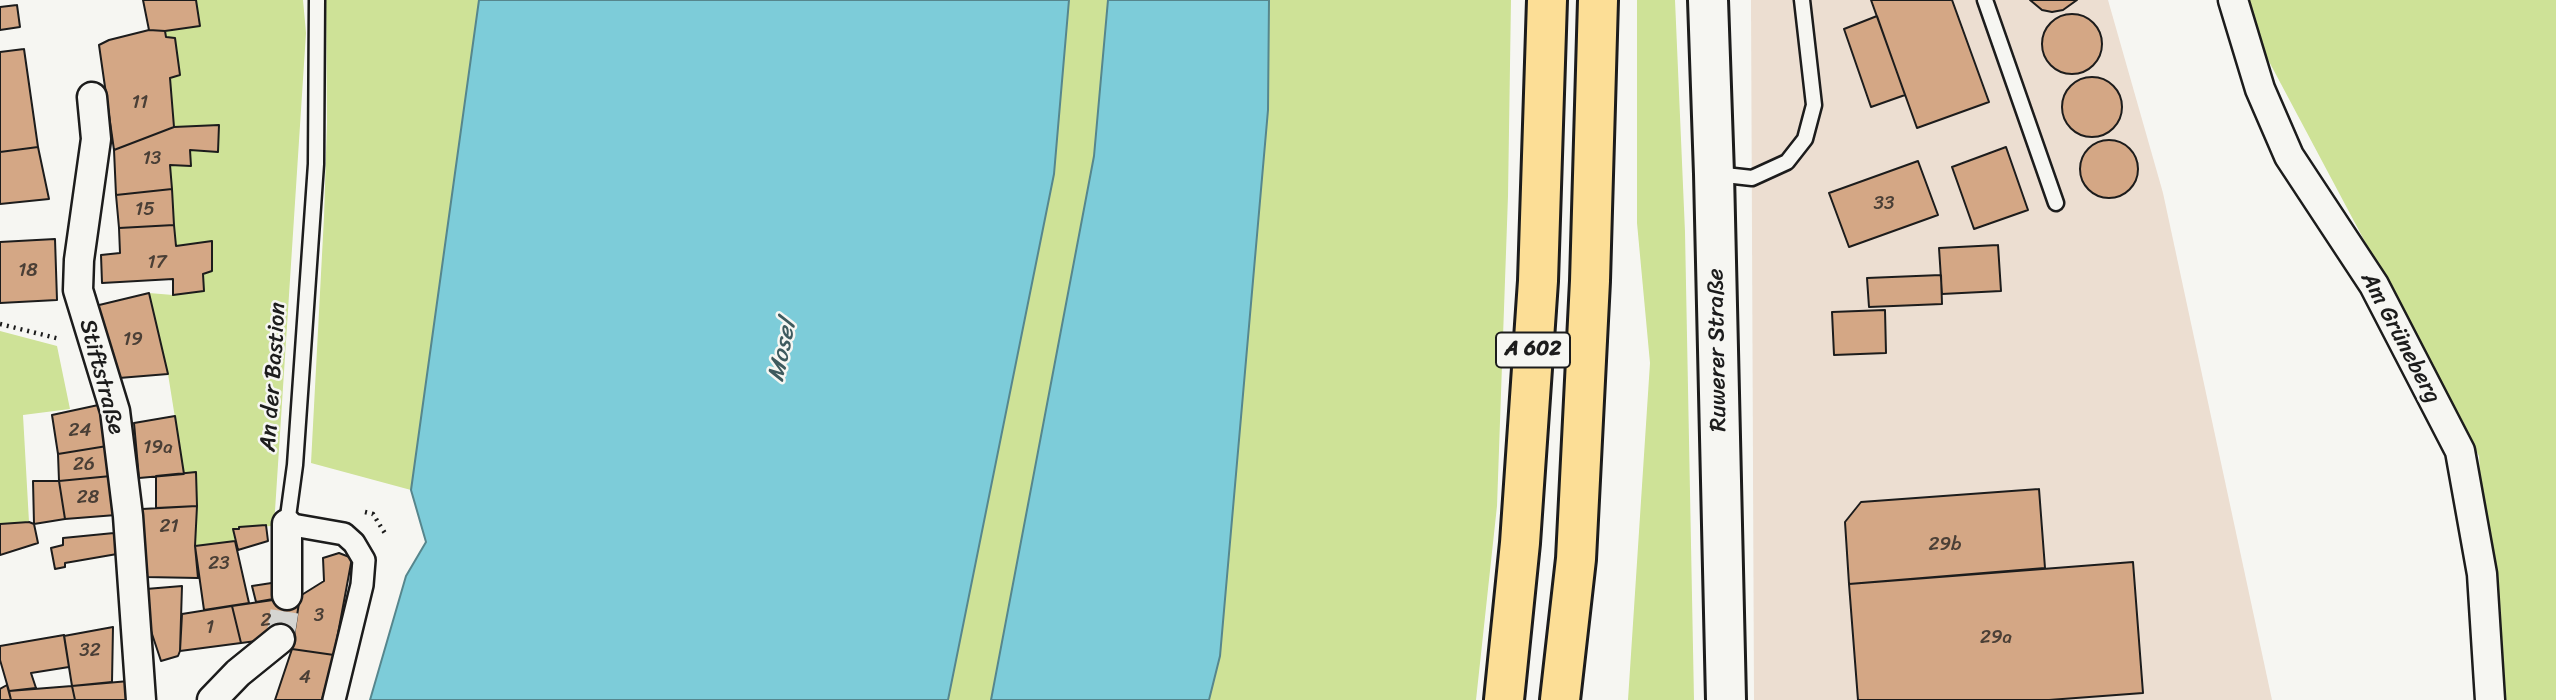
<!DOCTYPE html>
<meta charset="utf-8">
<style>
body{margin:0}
canvas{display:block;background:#f6f6f2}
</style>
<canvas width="2556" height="700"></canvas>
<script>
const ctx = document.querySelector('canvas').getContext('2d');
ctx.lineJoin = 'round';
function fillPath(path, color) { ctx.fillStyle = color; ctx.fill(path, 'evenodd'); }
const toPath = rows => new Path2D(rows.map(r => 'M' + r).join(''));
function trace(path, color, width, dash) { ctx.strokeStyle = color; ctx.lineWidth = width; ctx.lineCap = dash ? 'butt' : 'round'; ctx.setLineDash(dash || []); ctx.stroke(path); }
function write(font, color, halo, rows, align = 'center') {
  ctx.font = font + ' Sriracha,sans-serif'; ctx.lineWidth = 5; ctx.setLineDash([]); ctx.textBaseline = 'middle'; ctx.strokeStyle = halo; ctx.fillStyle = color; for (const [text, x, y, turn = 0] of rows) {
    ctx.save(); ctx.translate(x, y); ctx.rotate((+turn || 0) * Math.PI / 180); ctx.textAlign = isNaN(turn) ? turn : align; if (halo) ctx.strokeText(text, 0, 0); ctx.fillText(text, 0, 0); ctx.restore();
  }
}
fillPath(toPath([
 [1751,0,2108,0,2163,193,2272,700,1754,700]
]), '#ecded1');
fillPath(toPath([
 [196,0,303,0,306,33,274,526,239,527,233,530,235,541,195,546,196,473,184,474,168,374,149,293,173,295,204,291,203,274,211,271,212,241,176,246,170,165,190,165,190,150,218,152,219,125,174,127,170,78,180,75,175,38,166,37,165,31,200,26],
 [326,0,479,0,411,490,311,463,324,217,327,123],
 [1069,0,1108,0,1094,156,993,692,991,700,948,700,1054,174],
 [1269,0,1511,0,1508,196,1497,506,1476,700,1209,700,1220,656,1268,110],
 [1637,0,1675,0,1685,232,1694,700,1628,700,1650,363,1637,223],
 [2242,0,2556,0,2556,700,2495,700,2479,456,2248,22],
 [0,331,57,346,70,409,23,415,29,522,0,524]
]), '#cee297');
const water = toPath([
 [479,0,1069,0,1054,174,948,700,370,700,406,576,426,542,411,490,479,0],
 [1108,0,1269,0,1268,110,1220,656,1209,700,991,700,1094,156,1108,0]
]);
fillPath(water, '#7dccd9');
trace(water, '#56868d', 2);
const building = toPath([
 [143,0,196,0,200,26,165,31,149,30,143,0],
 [1871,0,1952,0,1989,102,1917,128,1871,0],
 [2030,0,2077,0,2063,10,2052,12,2042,10,2030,0],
 [17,5,20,27,0,30,0,7,17,5],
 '2042 44a30 30 0 1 1 60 0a30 30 0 1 1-60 0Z',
 [1877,16,1905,95,1871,107,1844,29,1877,16],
 [149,30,165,31,166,37,175,38,180,75,170,78,174,127,114,150,99,45,109,40,149,30],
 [24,49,38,147,0,152,0,52,24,49],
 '2062 107a30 30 0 1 1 60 0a30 30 0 1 1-60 0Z',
 [219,125,218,152,190,150,191,166,170,165,172,189,116,195,114,150,174,127,219,125],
 '2080 169a29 29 0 1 1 58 0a29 29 0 1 1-58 0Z',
 [38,147,49,199,0,204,0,152,38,147],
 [2006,147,2028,210,1974,229,1952,167,2006,147],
 [1918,161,1938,215,1849,247,1829,193,1918,161],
 [172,189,174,225,119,228,116,195,172,189],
 [174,225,176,246,212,241,212,271,203,274,204,291,173,295,173,279,102,283,101,255,120,253,119,228,174,225],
 [55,239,57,300,0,303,0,242,55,239],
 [1998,245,2001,291,1942,294,1939,248,1998,245],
 [1941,275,1942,304,1869,307,1867,278,1941,275],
 [149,293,168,374,119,378,95,306,149,293],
 [1885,310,1886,353,1834,355,1832,312,1885,310],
 [103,404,107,446,58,454,52,415,103,404],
 [175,416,184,474,139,478,134,423,175,416],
 [107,446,111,476,59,481,58,454,107,446],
 [196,472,197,506,156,508,156,476,196,472],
 [111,476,116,515,65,519,59,481,111,476],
 [33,481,59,481,65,519,34,524,33,481],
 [2039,489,2045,568,1849,584,1845,522,1861,502,2039,489],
 [197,506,195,546,198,578,145,577,142,509,197,506],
 [29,522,34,524,38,543,0,555,0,524,29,522],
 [266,525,268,541,238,550,233,529,239,529,239,527,266,525],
 [114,533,117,554,65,563,65,567,55,569,51,548,63,545,63,538,114,533],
 [235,541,249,603,204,610,195,546,235,541],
 [339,553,352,558,334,655,292,649,300,596,324,581,323,558,339,553],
 [2133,562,2143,693,2049,700,1858,700,1849,584,2133,562],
 [278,582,279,598,256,602,252,586,278,582],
 [182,586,180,651,178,656,161,661,149,625,146,589,182,586],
 [300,596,294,636,241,643,232,606,300,596],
 [232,606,241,643,180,651,182,614,232,606],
 [113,627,112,682,72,686,64,636,113,627],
 [64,635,69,667,31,673,36,688,9,691,0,660,0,646,64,635],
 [292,649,334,655,322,700,275,700,292,649],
 [129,681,130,700,75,700,72,686,129,681],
 [7,685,11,700,0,700,0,689,7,685],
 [72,686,75,700,11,700,9,691,72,686]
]);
fillPath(building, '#d4a785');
trace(building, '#1c1c1c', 2);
trace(toPath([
 [280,639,287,595]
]), '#d5d5d2', 28, [28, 14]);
const service = toPath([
 [1985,0,2056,203],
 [1716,174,1752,178,1787,162,1805,139,1814,105,1802,0],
 [287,524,295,465,316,164,317,0]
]);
const pedestrian = toPath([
 [287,524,344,534,354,543,364,560,362,585,334,700]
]);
const minor = toPath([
 [2233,0,2260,89,2289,156,2374,285,2460,451,2482,574,2490,700],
 [92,97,96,139,79,260,78,290,115,411,128,516,141,700],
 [287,595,287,524],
 [212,700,238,673,280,639]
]);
const secondary = toPath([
 [1708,0,1714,174,1726,700]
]);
const motorway = toPath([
 [1504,700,1520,543,1538,281,1547,0],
 [1560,700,1576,559,1590,281,1598,0]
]);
trace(service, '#1c1c1c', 19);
trace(pedestrian, '#1c1c1c', 26);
trace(minor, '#1c1c1c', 33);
trace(secondary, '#1c1c1c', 44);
trace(motorway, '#1c1c1c', 44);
trace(toPath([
 [0,324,60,339],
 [365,512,373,514,386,535]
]), '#1c1c1c', 4.5, [2, 5]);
trace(service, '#f6f6f2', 14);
trace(pedestrian, '#f6f6f2', 21);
trace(minor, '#f6f6f2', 28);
trace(secondary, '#f6f6f2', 38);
trace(motorway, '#fcde96', 38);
write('19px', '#4a3f36', null, [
 ["11",140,103],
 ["13",152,159],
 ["33",1884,204],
 ["15",145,210],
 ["17",157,263],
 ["18",28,271],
 ["19",133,340],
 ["24",80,431],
 ["19a",158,448],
 ["26",84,465],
 ["28",88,498],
 ["21",169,527],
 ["29b",1945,545],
 ["23",219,564],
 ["3",319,616],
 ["2",266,621],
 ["1",210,628],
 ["29a",1996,638],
 ["32",90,651],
 ["4",305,678]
]);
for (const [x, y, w] of [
 [1533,350,74]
]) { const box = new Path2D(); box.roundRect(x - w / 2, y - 17.5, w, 35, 5); ctx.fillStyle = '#f6f6f2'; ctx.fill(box); trace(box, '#1c1c1c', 2); }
write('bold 21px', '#1c1c1c', null, [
 ["A 602",1533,350]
]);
write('23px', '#1c1c1c', '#f6f6f2', [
 ["Am Grüneberg",2400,338,62],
 ["Ruwerer Straße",1718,350,-91],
 ["Stiftstraße",101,377,75],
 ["An der Bastion",274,377,-86]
]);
write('italic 24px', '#3e5a5e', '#f6f6f2', [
 ["Mosel",783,351,-78]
]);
</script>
